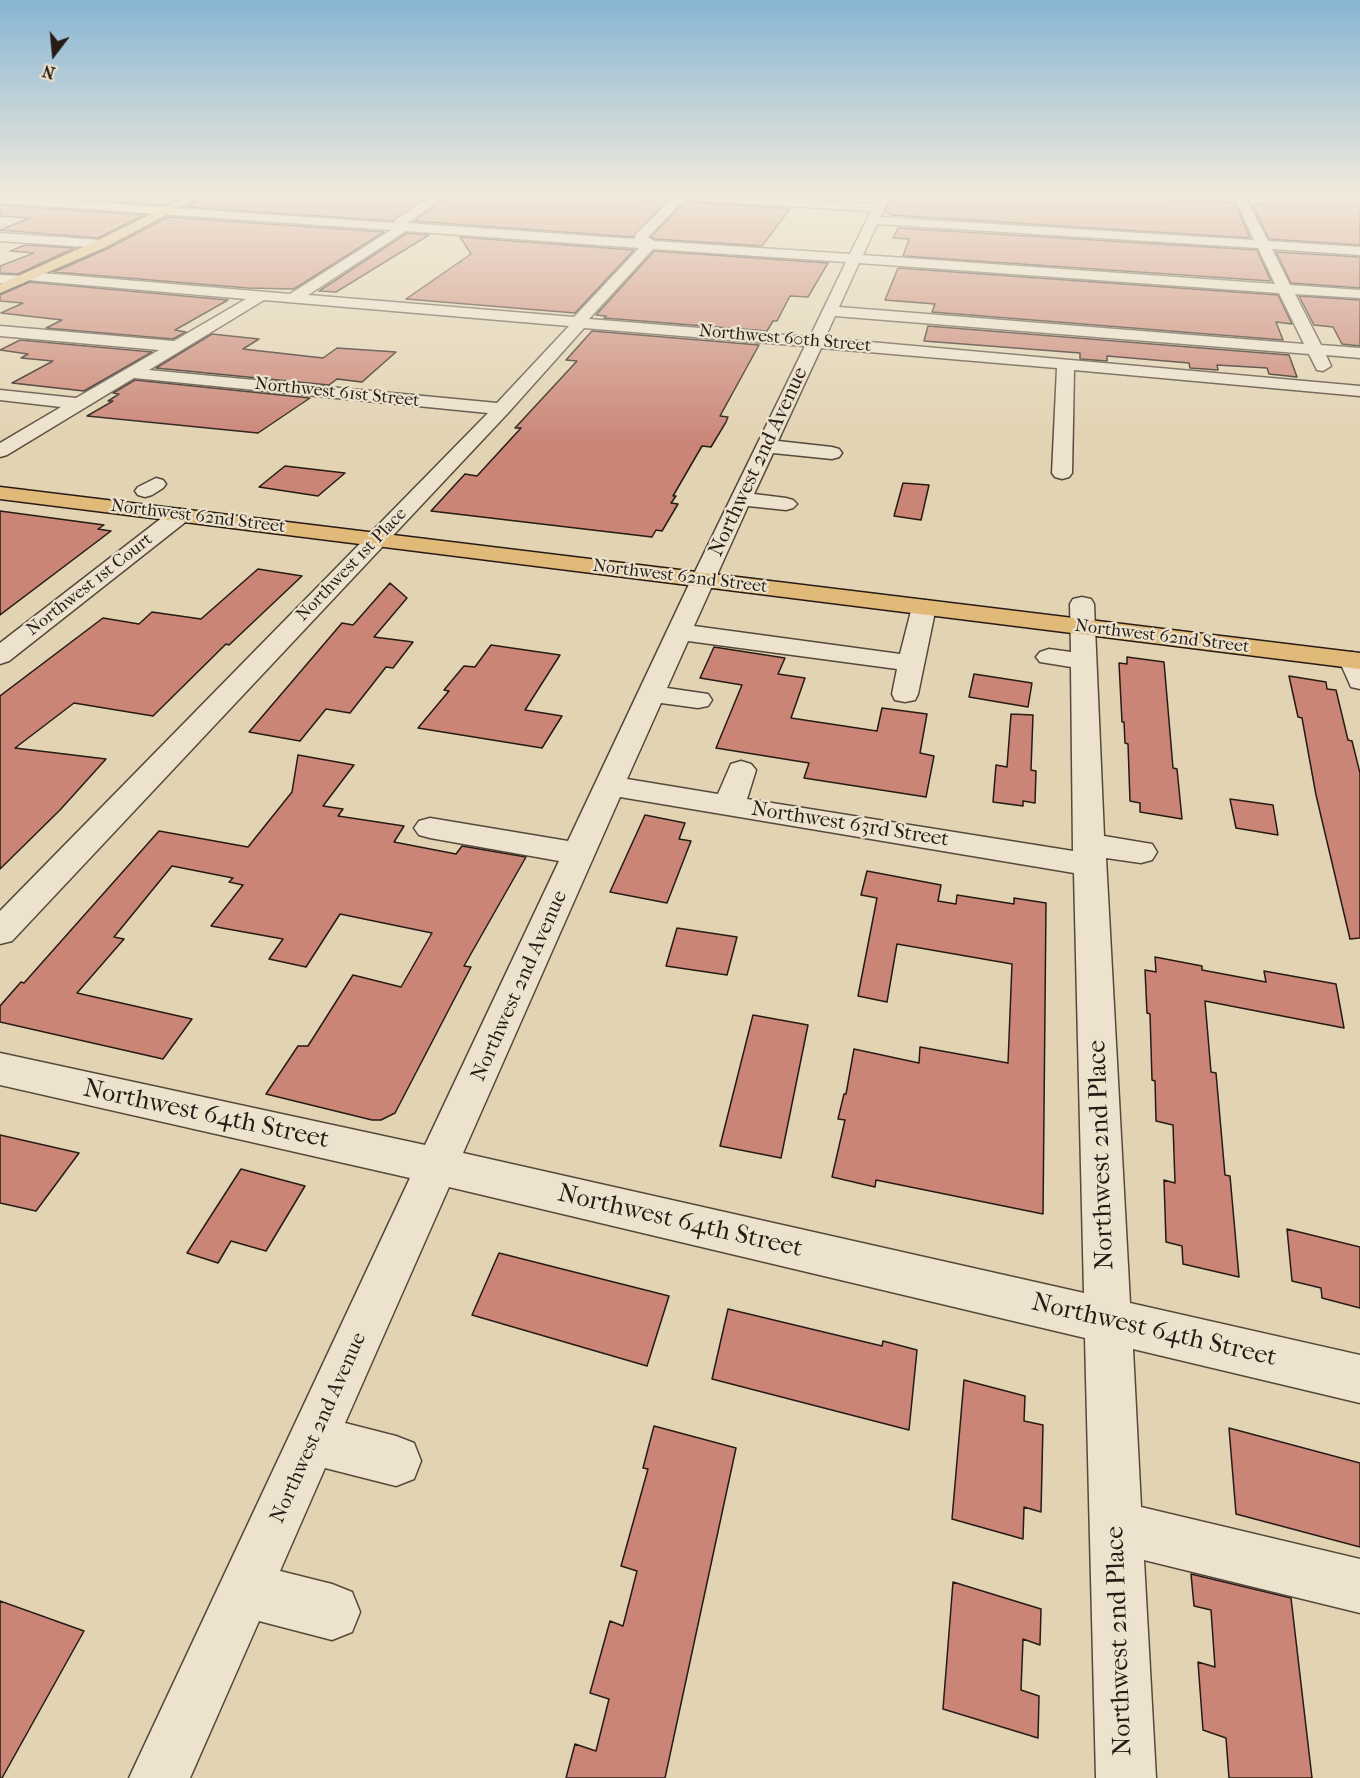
<!DOCTYPE html>
<style>
body{margin:0}
#map{position:relative;width:1360px;height:1778px;overflow:hidden;background:#e2d3b2;font-family:"IM FELL French Canon",serif}
canvas{display:block}
.north{position:absolute;left:24px;top:24px;width:60px;height:60px;-webkit-text-stroke:4px #ece2cd;paint-order:stroke;rotate:196deg;font-size:16px;font-weight:700;line-height:24px;text-align:center;color:#261b15}
.north::after{content:'';display:block;margin:auto;width:21px;height:27px;background:#261b15;clip-path:polygon(50% 0,100% 100%,50% 72%,0 100%)}
</style>
<div id="map">
<canvas width="1360" height="1778"></canvas>
<div class="north">N</div>
</div>
<script>
const ctx = document.querySelector('canvas').getContext('2d');
ctx.lineJoin = 'round';
function fillPath(path, color) { ctx.fillStyle = color; ctx.fill(path, 'evenodd'); }
const toPath = rows => new Path2D(rows.map(r => 'M' + r).join(''));
function trace(path, color, width, dash) { ctx.strokeStyle = color; ctx.lineWidth = width; ctx.lineCap = dash ? 'butt' : 'round'; ctx.setLineDash(dash || []); ctx.stroke(path); }
function write(font, color, halo, rows, align = 'center') {
  ctx.font = font + ' "IM FELL French Canon",serif'; ctx.lineWidth = 4.5; ctx.setLineDash([]); ctx.textBaseline = 'middle'; ctx.strokeStyle = halo; ctx.fillStyle = color; for (const [text, x, y, turn = 0] of rows) {
    ctx.save(); ctx.translate(x, y); ctx.rotate((+turn || 0) * Math.PI / 180); ctx.textAlign = isNaN(turn) ? turn : align; if (halo) ctx.strokeText(text, 0, 0); ctx.fillText(text, 0, 0); ctx.restore();
  }
}
const building = toPath([
 [27,196,184,196,164,205,27,196],
 [204,196,429,196,393,221,187,207,204,196],
 [448,196,612,196,609,198,666,201,633,237,414,221,448,196],
 [892,196,1092,196,1235,203,1250,238,891,215,885,211,892,196],
 [1266,196,1360,200,1360,245,1269,239,1252,204,1271,205,1266,196],
 [685,202,766,207,790,209,762,246,655,239,651,237,685,202],
 [0,205,144,215,98,238,0,230,30,218,0,216,0,205],
 [168,217,384,232,294,289,248,288,54,272,107,249,168,217],
 [898,228,1257,250,1271,281,903,256,909,239,893,238,898,228],
 [407,233,429,235,336,292,319,291,407,233],
 [460,237,634,250,575,313,406,299,471,254,460,237],
 [25,245,74,248,18,274,0,273,0,266,34,253,10,251,25,245],
 [654,251,828,263,808,297,790,296,777,321,773,321,767,331,604,318,606,316,596,315,654,251],
 [1276,252,1360,257,1360,288,1291,283,1276,252],
 [898,268,1278,295,1292,324,1276,322,1283,340,932,312,935,304,885,300,898,268],
 [30,282,228,300,175,330,186,332,173,339,46,328,62,320,1,313,23,303,0,301,0,295,30,282],
 [1299,296,1360,300,1360,346,1342,344,1333,327,1314,325,1299,296],
 [928,326,1289,355,1297,377,1269,374,1267,368,1217,365,1218,370,1190,368,1189,363,1107,356,1107,361,1080,359,1080,353,924,341,928,326],
 [592,331,759,345,720,416,728,417,726,422,711,447,702,446,673,496,676,496,671,503,678,504,662,531,656,530,652,537,431,511,465,474,477,476,521,428,515,428,577,361,566,360,592,331],
 [212,334,259,339,243,349,323,358,337,348,396,352,362,382,337,379,329,385,156,368,212,334],
 [20,340,152,352,84,391,12,383,53,361,21,358,28,354,0,350,20,340],
 [135,380,310,398,258,433,87,416,113,401,108,401,119,394,113,393,135,380],
 [285,466,345,473,318,496,259,487,285,466],
 [903,483,929,485,921,520,894,516,903,483],
 [0,511,104,525,98,529,111,531,0,615,0,511],
 [258,569,302,576,229,645,226,644,153,716,74,703,15,748,106,759,60,810,0,869,0,696,103,618,139,624,152,612,201,619,258,569],
 [390,583,407,598,374,637,413,642,393,668,386,667,350,713,326,709,300,741,249,732,342,623,353,625,390,583],
 [491,645,560,655,525,710,562,716,542,748,418,728,449,691,444,690,464,666,475,667,491,645],
 [714,647,785,658,778,674,805,678,791,718,877,731,882,708,927,714,920,753,934,756,926,797,804,778,809,763,716,748,742,685,700,678,714,647],
 [1127,657,1164,662,1173,768,1177,769,1182,819,1140,812,1140,803,1130,801,1128,744,1125,743,1124,722,1122,722,1119,663,1127,664,1127,657],
 [974,674,1032,683,1028,707,969,697,974,674],
 [1289,676,1326,682,1327,689,1336,690,1348,740,1352,741,1360,773,1360,938,1350,939,1316,795,1302,718,1298,717,1289,676],
 [1011,714,1033,715,1031,770,1036,771,1035,803,1023,801,1023,806,993,802,996,765,1007,767,1011,714],
 [298,755,354,765,323,806,343,809,338,816,404,826,394,842,456,854,462,846,526,857,464,966,471,967,395,1113,381,1120,372,1120,266,1094,298,1046,308,1046,353,975,401,987,432,933,340,914,306,967,269,959,283,939,211,926,243,885,229,882,233,878,172,866,114,937,124,939,77,993,192,1019,163,1059,0,1022,0,1006,21,982,24,983,159,831,248,847,292,792,298,755],
 [1230,799,1273,805,1278,835,1236,828,1230,799],
 [645,815,685,823,679,839,691,841,667,903,610,892,645,815],
 [867,871,941,885,938,901,956,904,957,895,1014,904,1014,898,1046,903,1043,1214,876,1180,875,1187,832,1177,845,1120,838,1119,844,1094,846,1094,854,1049,919,1063,920,1047,1008,1063,1012,964,897,944,887,1002,858,996,877,898,861,895,867,871],
 [677,928,737,937,727,975,666,966,677,928],
 [1155,957,1202,966,1202,970,1266,982,1264,971,1336,984,1344,1028,1205,1001,1211,1072,1216,1073,1225,1175,1230,1176,1239,1277,1183,1264,1182,1246,1166,1242,1164,1180,1175,1183,1173,1125,1156,1121,1155,1081,1152,1080,1150,1014,1147,1013,1145,970,1156,972,1155,957],
 [753,1015,808,1025,781,1158,720,1146,753,1015],
 [0,1135,79,1153,36,1211,0,1203,0,1135],
 [241,1169,305,1186,266,1251,231,1241,218,1263,187,1253,241,1169],
 [1287,1229,1360,1247,1360,1308,1322,1298,1321,1288,1292,1281,1287,1229],
 [499,1253,669,1296,647,1366,472,1315,499,1253],
 [728,1309,882,1346,883,1341,917,1350,909,1430,712,1379,728,1309],
 [964,1380,1025,1396,1024,1421,1043,1425,1041,1512,1024,1507,1023,1539,952,1519,964,1380],
 [654,1426,736,1448,665,1778,566,1778,575,1744,596,1751,609,1699,590,1693,610,1621,623,1626,637,1571,621,1566,648,1469,643,1468,654,1426],
 [1229,1428,1360,1463,1360,1547,1236,1514,1229,1428],
 [1191,1574,1291,1598,1312,1778,1229,1778,1226,1738,1203,1730,1198,1662,1215,1667,1211,1610,1194,1606,1191,1574],
 [953,1582,1041,1609,1040,1645,1023,1639,1021,1690,1039,1696,1038,1738,943,1709,953,1582],
 [0,1601,84,1631,2,1778,0,1778,0,1601]
]);
fillPath(building, '#ca8577');
trace(building, '#261b15', 1.5);
const minor = toPath([
 [0,196,394,223,396,219,433,196,446,196,407,223,635,239,635,235,675,196,733,196,874,204,878,196,890,196,880,217,1254,240,1236,201,1203,199,1197,196,1245,196,1268,241,1360,247,1360,255,1272,249,1290,285,1360,290,1360,298,1295,294,1321,345,1360,348,1360,358,1326,355,1331,366,1323,371,1317,370,1309,354,835,316,825,338,1360,386,1360,396,1074,370,1072,473,1069,477,1062,479,1055,477,1052,473,1057,368,821,348,778,441,832,447,839,449,842,453,839,457,832,459,773,453,754,494,786,498,793,500,797,504,793,508,786,510,748,506,694,626,900,654,912,607,915,602,924,600,933,602,936,607,918,694,915,700,905,702,895,700,892,694,897,669,688,641,667,688,708,694,712,700,708,706,698,708,661,703,627,779,718,794,731,764,741,761,751,764,756,770,747,799,1073,851,1071,667,1040,662,1036,657,1040,652,1049,649,1071,652,1070,604,1073,599,1082,597,1091,599,1094,604,1104,836,1152,844,1157,852,1152,860,1141,863,1106,858,1130,1303,1360,1355,1360,1403,1133,1349,1141,1507,1360,1559,1360,1613,1144,1560,1156,1778,1096,1778,1085,1338,449,1187,345,1423,396,1436,414,1443,421,1461,414,1479,396,1486,325,1468,280,1571,332,1584,352,1592,360,1612,352,1632,332,1640,259,1621,190,1778,129,1778,410,1178,0,1085,0,1053,425,1145,559,861,430,838,419,835,414,828,419,821,430,818,568,841,691,580,805,346,584,328,508,413,12,941,0,944,0,911,488,413,134,378,7,455,0,457,0,443,61,407,0,400,0,390,76,398,159,350,0,336,0,326,174,341,246,299,28,280,21,284,0,283,0,275,23,276,30,272,290,294,391,230,0,203,0,196],
 [684,200,871,211,850,254,654,241,648,237,684,200],
 [877,224,1258,248,1275,284,863,255,877,224],
 [406,231,639,248,574,317,308,295,406,231],
 [653,249,846,262,810,337,589,319,653,249],
 [859,263,1279,293,1304,344,839,307,859,263],
 [264,300,569,326,497,403,149,370,264,300],
 [620,797,1074,873,1084,1293,463,1153,620,797],
 [0,233,101,240,108,244,101,248,0,241,0,233],
 [156,478,163,480,166,484,163,488,152,495,145,497,138,495,135,491,138,487,156,478],
 [180,509,188,510,191,515,188,520,9,661,0,664,0,643,172,510,180,509],
 [1352,652,1360,654,1360,689,1351,687,1339,660,1343,654,1352,652]
]);
const major = toPath([
 [188,196,202,196,106,247,0,293,0,284,96,241,188,196],
 [0,487,1360,653,1360,669,0,499,0,487]
]);
trace(minor, '#55493c', 3);
trace(major, '#261b15', 3);
fillPath(minor, '#ece2cd');
fillPath(major, '#e1ba79');
const sky = ctx.createLinearGradient(0, 0, 0, 444);
sky.addColorStop(0, '#87b5d3');
sky.addColorStop(0.44, '#f2ebdc');
sky.addColorStop(1, '#f2ebdc00');
ctx.fillStyle = sky;
ctx.fillRect(0, 0, 1360, 444);
write('18px', '#261b15', '#ece2cd', [
 ["Northwest 60th Street",785,339,5],
 ["Northwest 61st Street",337,393,6],
 ["Northwest 62nd Street",198,517,7],
 ["Northwest 1st Place",352,565,-46],
 ["Northwest 62nd Street",680,577,7],
 ["Northwest 1st Court",90,585,-38],
 ["Northwest 62nd Street",1162,637,7]
]);
write('21px', '#261b15', '#ece2cd', [
 ["Northwest 2nd Avenue",759,462,-65],
 ["Northwest 63rd Street",850,825,9],
 ["Northwest 2nd Avenue",520,986,-66],
 ["Northwest 2nd Avenue",319,1428,-66]
]);
write('26px', '#261b15', '#ece2cd', [
 ["Northwest 64th Street",206,1115,12],
 ["Northwest 2nd Place",1102,1155,-92],
 ["Northwest 64th Street",680,1222,13],
 ["Northwest 64th Street",1154,1331,13],
 ["Northwest 2nd Place",1120,1641,-92]
]);
</script>
